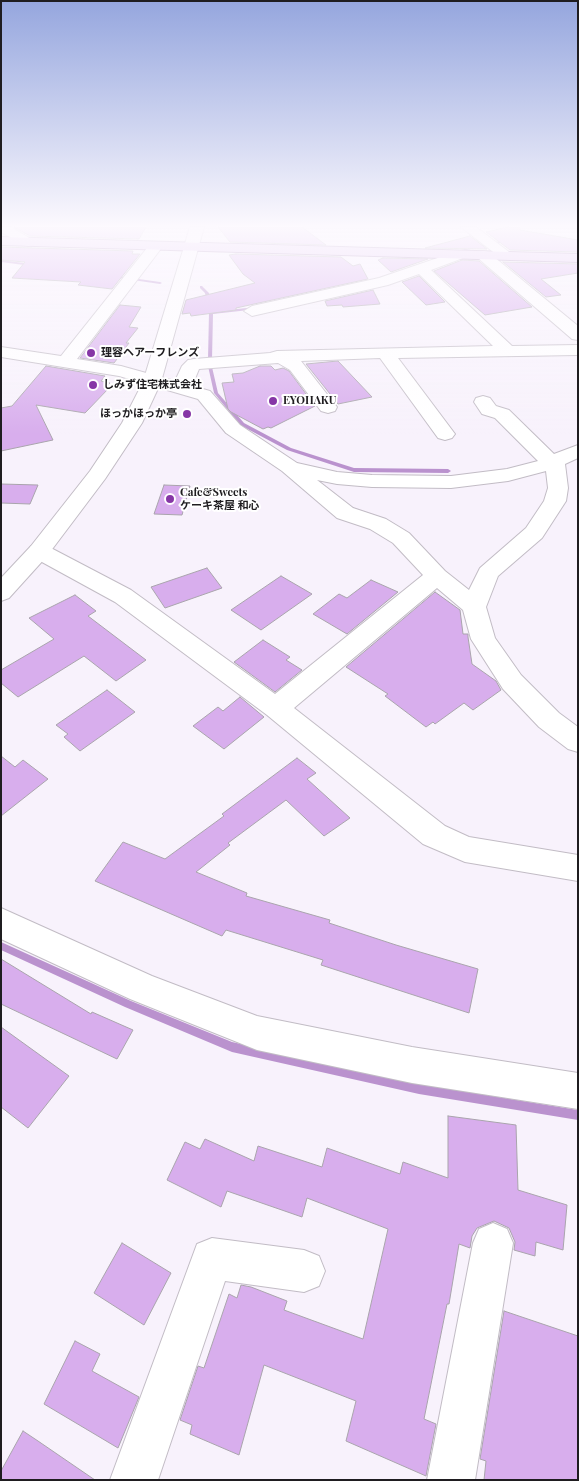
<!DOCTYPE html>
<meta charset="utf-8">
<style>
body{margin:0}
#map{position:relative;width:579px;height:1481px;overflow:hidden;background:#f8f2fc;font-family:"Playfair Display",serif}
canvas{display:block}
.frame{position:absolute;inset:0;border:2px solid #1f1d20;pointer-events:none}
</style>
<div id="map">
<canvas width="579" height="1481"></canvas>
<div class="frame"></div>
</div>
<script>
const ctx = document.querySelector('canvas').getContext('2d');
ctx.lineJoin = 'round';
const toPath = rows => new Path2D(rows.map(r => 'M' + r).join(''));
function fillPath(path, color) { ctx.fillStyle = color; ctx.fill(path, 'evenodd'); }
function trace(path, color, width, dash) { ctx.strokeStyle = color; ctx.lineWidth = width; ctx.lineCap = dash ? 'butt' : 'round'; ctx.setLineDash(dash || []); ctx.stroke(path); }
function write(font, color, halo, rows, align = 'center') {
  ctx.font = font + ' "Playfair Display","Noto Sans JP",serif'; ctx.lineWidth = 4; ctx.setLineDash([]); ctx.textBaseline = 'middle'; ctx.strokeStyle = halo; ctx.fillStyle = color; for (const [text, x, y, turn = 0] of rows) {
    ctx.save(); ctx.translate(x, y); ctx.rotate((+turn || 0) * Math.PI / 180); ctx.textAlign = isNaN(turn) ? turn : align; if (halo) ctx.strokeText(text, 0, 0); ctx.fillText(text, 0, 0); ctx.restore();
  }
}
fillPath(toPath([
 [509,239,510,241,462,251,460,250,509,239],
 [1,260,32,264,34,265,32,266,1,262,1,260],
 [111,275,160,282,162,283,160,284,112,277,110,276,111,275],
 [200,286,202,286,209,293,211,305,207,304,205,293,200,288,200,286],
 [256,307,258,307,258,309,213,314,212,359,208,360,209,312,256,307],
 [208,366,212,367,218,393,244,423,291,448,354,468,448,469,451,471,448,473,354,472,287,450,240,425,214,393,208,366],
 [1,942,131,1001,232,1042,419,1084,578,1110,578,1120,419,1094,232,1052,125,1007,1,950,1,942]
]), '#ba92ce');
const building = toPath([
 [14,227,146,227,139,239,30,236,14,227],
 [218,227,302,227,326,245,230,242,218,227],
 [508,227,520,227,520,230,578,240,578,252,510,250,486,232,508,227],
 [470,236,487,249,425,248,470,236],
 [1,247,133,251,132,254,140,254,112,289,78,285,81,282,12,278,25,262,1,260,1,247],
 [236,254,341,257,353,266,360,264,368,279,236,308,236,310,191,316,190,313,182,314,186,300,255,283,243,274,229,255,236,254],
 [383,258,428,259,391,272,378,260,383,258],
 [462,260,479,261,532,307,485,315,434,271,462,260],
 [503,262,578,264,578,273,541,279,561,295,546,297,503,262],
 [419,276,445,302,426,305,402,282,419,276],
 [373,290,380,304,343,307,342,305,327,306,325,301,373,290],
 [120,305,141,307,129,327,138,328,126,343,129,343,114,363,80,358,120,305],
 [338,361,372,397,338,404,306,364,338,361],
 [46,366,105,376,101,381,110,383,106,387,109,388,85,413,36,405,53,440,1,451,1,408,12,406,46,366],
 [260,366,271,366,275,370,283,368,289,371,315,406,271,428,268,427,263,429,231,412,228,409,222,383,234,382,232,374,243,373,260,366],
 [1,484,38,485,30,504,1,503,1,484],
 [164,485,190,486,182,515,154,514,164,485],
 [207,568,222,588,165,608,151,587,207,568],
 [281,576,312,594,261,630,231,610,281,576],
 [371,580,398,592,347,634,313,614,339,594,347,598,371,580],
 [435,592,460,610,463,634,468,634,468,637,472,664,496,681,501,690,473,710,464,703,435,724,433,722,426,727,385,696,388,694,346,667,435,592],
 [75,595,96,611,88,616,146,660,116,681,84,656,18,697,1,683,1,670,54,639,29,618,75,595],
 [263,640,290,657,286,660,302,670,275,692,234,662,263,640],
 [107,690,135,712,80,751,64,737,68,734,56,725,107,690],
 [240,697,264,717,224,749,193,726,218,707,223,711,240,697],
 [1,756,15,767,23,760,48,779,1,816,1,756],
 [297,758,316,773,307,779,350,818,324,836,286,800,228,843,230,845,196,872,247,893,246,896,330,920,329,923,396,945,478,969,469,1013,321,965,323,960,226,930,222,936,95,881,123,842,165,859,224,816,222,814,297,758],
 [1,959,91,1014,92,1012,133,1030,117,1059,1,1004,1,959],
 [1,1027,69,1076,28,1128,1,1107,1,1027],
 [448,1116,516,1125,518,1190,567,1205,563,1250,536,1242,535,1256,514,1250,515,1242,509,1228,494,1221,477,1228,472,1236,470,1248,459,1244,449,1304,447,1304,424,1419,436,1424,426,1476,346,1441,356,1401,264,1365,239,1455,190,1434,192,1425,180,1420,198,1366,204,1368,229,1294,237,1298,241,1285,251,1287,287,1301,284,1310,363,1339,388,1229,307,1198,302,1217,227,1191,221,1207,167,1180,185,1142,200,1149,205,1139,254,1161,258,1146,322,1167,327,1148,400,1174,403,1162,448,1178,448,1116],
 [122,1243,171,1273,144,1325,94,1293,122,1243],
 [504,1311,578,1336,578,1480,484,1480,486,1461,480,1459,504,1311],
 [75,1341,100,1354,92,1371,139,1397,118,1448,44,1404,75,1341],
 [23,1431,38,1441,95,1480,1,1480,1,1471,23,1431]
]);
fillPath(building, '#d8aeed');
trace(building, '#a9a4ac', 1);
const minor = toPath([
 [1,227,11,227,36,242,29,246,24,245,1,232,1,227],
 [461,227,476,227,513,255,506,259,501,258,461,227],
 [156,242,163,246,77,359,121,366,175,381,182,366,188,360,194,359,270,353,277,351,493,346,419,274,388,285,252,316,244,311,252,306,379,278,458,251,463,252,465,255,463,258,431,270,512,346,578,345,578,355,398,358,455,434,452,438,445,440,438,438,380,358,301,361,337,407,335,411,328,413,321,411,290,370,278,363,199,369,192,386,210,391,240,425,297,463,337,472,372,475,451,476,507,469,538,461,495,418,482,414,474,402,476,398,483,396,490,398,496,406,509,410,554,454,578,445,578,458,565,464,568,488,566,501,542,538,498,576,486,607,495,638,521,675,559,713,578,727,578,752,568,749,539,727,503,689,471,639,463,610,437,588,294,708,445,826,469,837,578,855,578,881,465,862,423,844,267,715,115,602,31,556,28,551,31,546,39,544,47,546,131,590,275,694,423,575,393,543,370,529,337,518,282,471,226,433,198,399,119,376,1,357,1,347,61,356,151,243,156,242],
 [546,471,548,488,544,501,526,528,480,568,469,590,445,571,409,533,386,519,353,508,317,480,337,484,372,487,451,488,508,481,546,471],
 [483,251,488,252,578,326,578,340,572,339,478,258,476,255,478,252,483,251],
 [1,908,152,976,257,1016,412,1047,578,1073,578,1109,412,1083,257,1050,130,999,1,939,1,908],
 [493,1223,507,1229,513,1243,475,1480,427,1480,473,1243,479,1229,493,1223],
 [212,1238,304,1250,319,1256,325,1271,319,1286,304,1292,225,1281,158,1480,110,1480,197,1244,212,1238]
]);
const tertiary = toPath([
 [190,227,204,227,161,382,142,423,105,479,47,556,9,598,1,601,1,578,31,546,90,471,122,423,143,382,190,227]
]);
const primary = toPath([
 [1,237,578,254,578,262,1,245,1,237]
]);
trace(minor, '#c2bcc5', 2);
trace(tertiary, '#c2bcc5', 2);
trace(primary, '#916fa2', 2);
fillPath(minor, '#fff');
fillPath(tertiary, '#fff');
fillPath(primary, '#e2c3f1');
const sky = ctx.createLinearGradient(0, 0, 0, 434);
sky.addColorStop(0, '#95a6de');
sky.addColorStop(0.52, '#fcf9fe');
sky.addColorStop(1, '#fcf9fe00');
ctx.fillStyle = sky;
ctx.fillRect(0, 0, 579, 434);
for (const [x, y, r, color] of [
 [91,353,5,"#8636a6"],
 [93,385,5,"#8636a6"],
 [273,401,5,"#8636a6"],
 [187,414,5,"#8636a6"],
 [170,499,5,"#8636a6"]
]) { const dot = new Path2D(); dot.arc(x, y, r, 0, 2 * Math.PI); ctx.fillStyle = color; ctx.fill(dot); trace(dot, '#fff', 2); }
write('bold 11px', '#1f1d20', '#fff', [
 ["理容ヘアーフレンズ",101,353],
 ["しみず住宅株式会社",103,385],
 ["EYOHAKU",283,401],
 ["ほっかほっか亭",177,414,"right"],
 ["Cafe&Sweets",180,493],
 ["ケーキ茶屋 和心",180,506]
], 'left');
</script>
